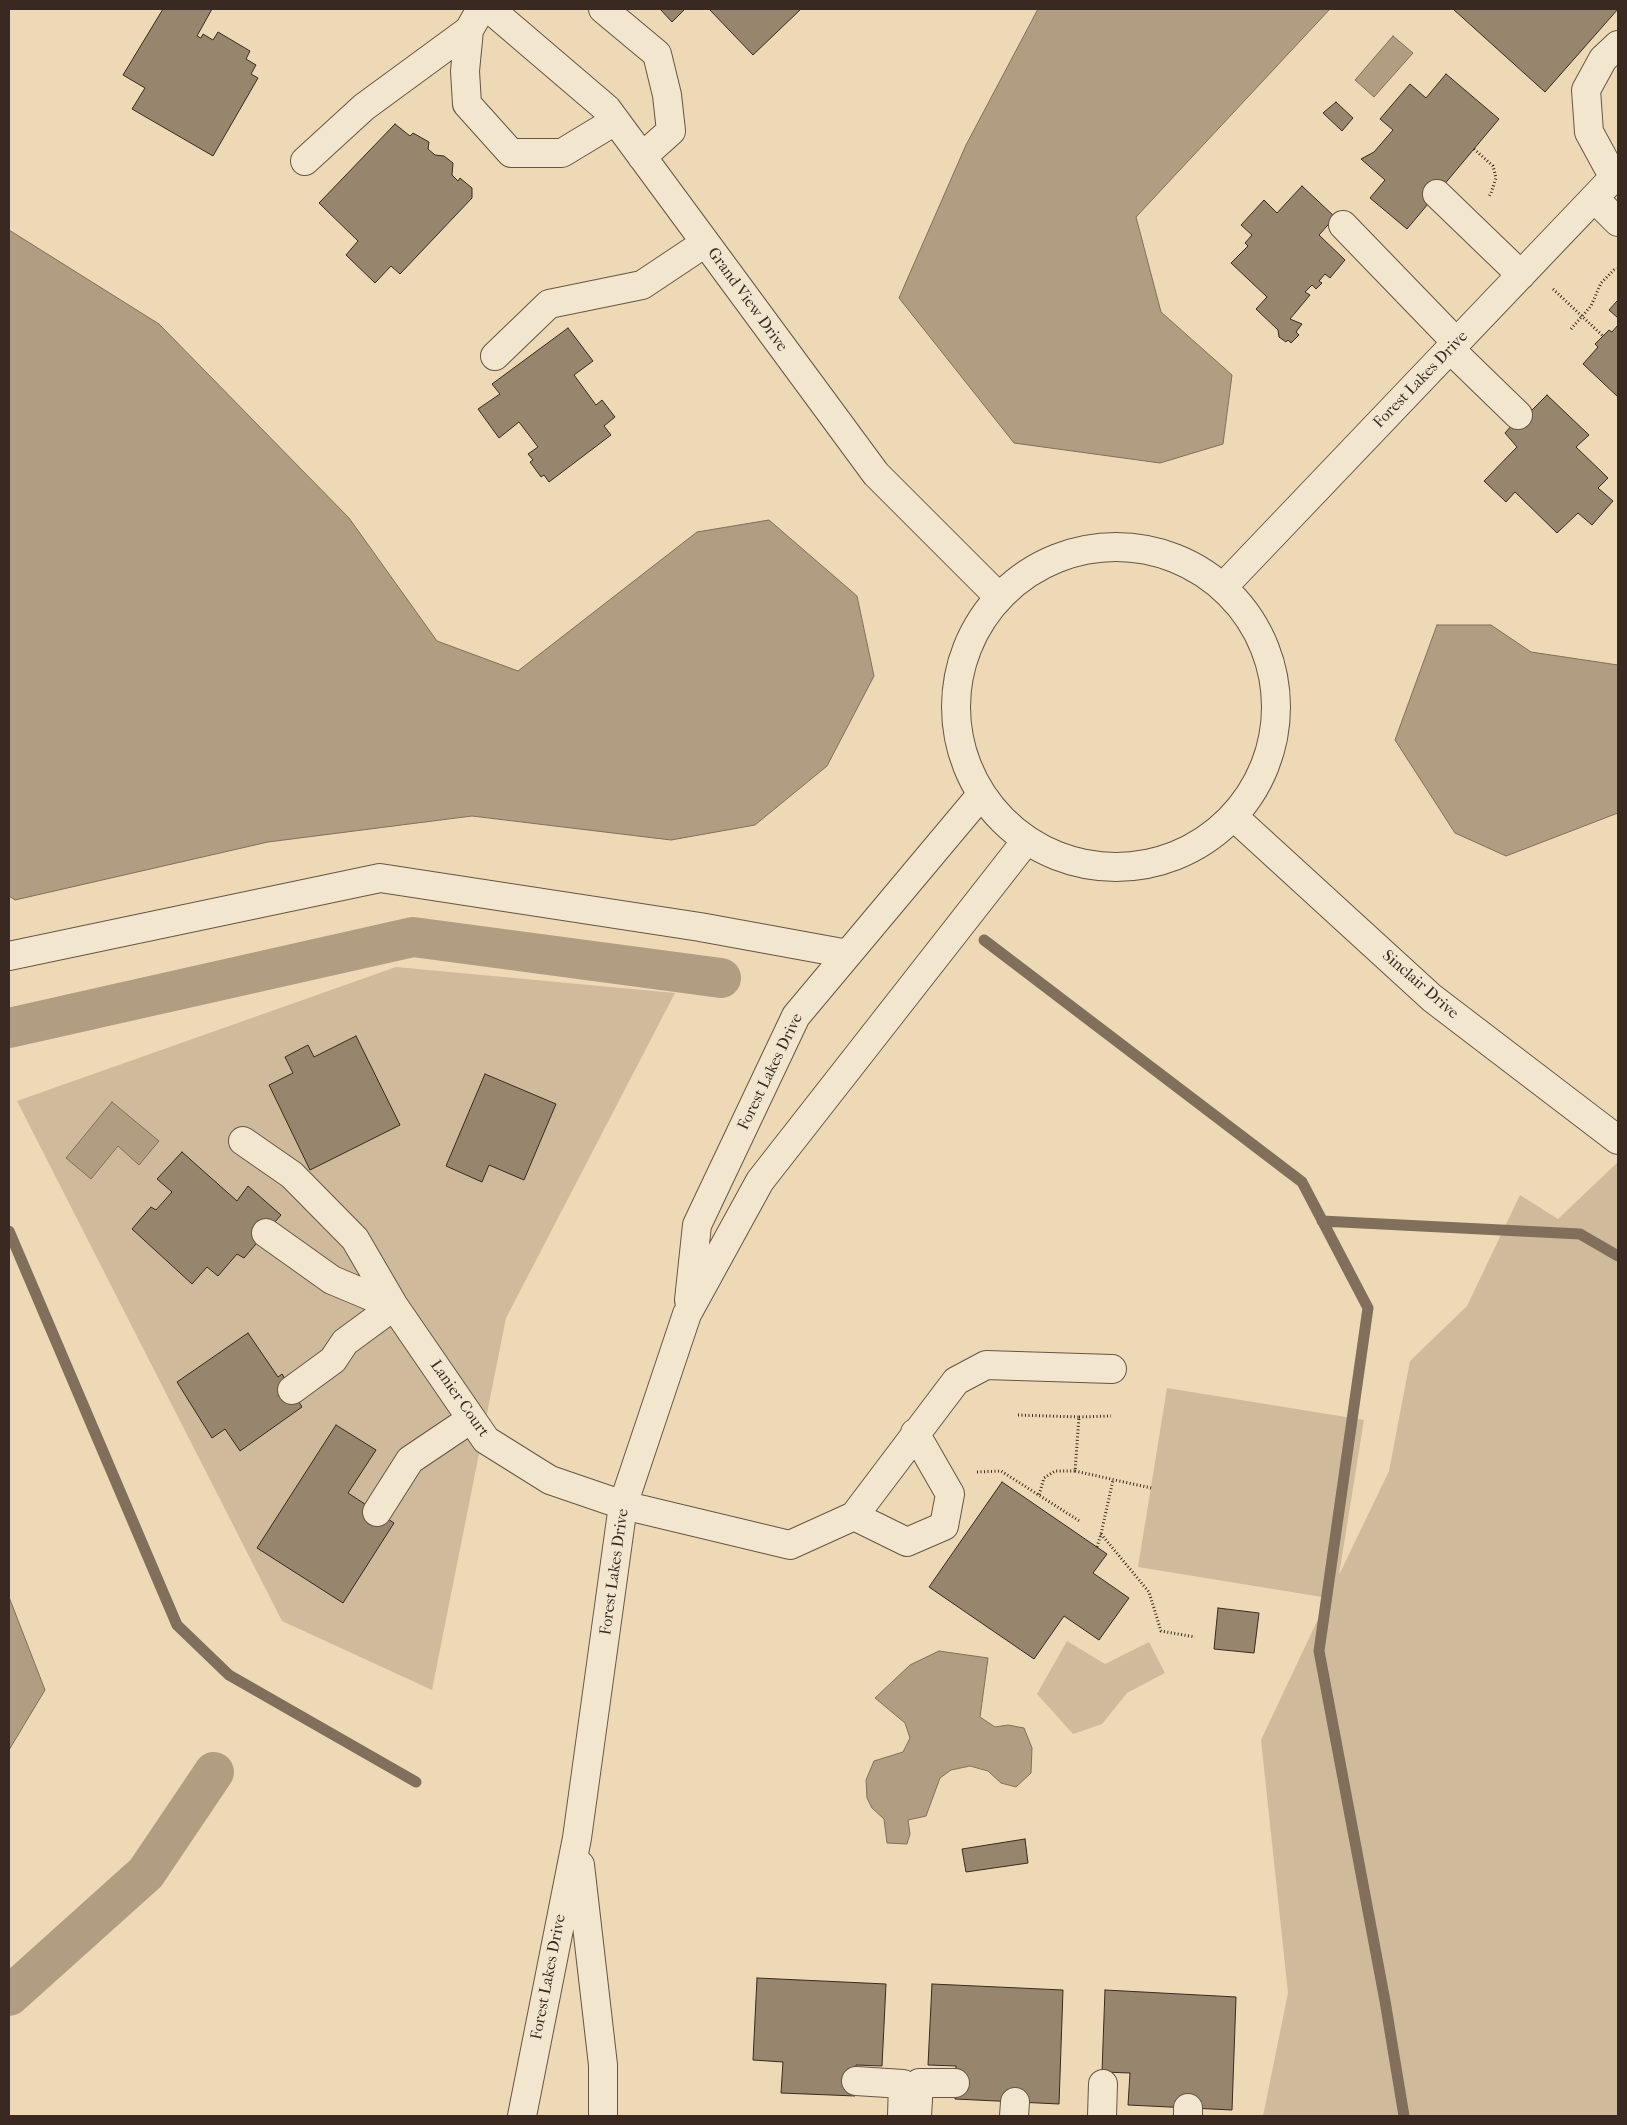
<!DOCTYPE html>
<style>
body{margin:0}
#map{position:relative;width:1627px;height:2125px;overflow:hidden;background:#edd9b5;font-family:"IM FELL French Canon",serif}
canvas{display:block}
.frame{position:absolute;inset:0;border:10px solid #3a2920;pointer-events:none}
</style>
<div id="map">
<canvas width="1627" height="2125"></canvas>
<div class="frame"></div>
</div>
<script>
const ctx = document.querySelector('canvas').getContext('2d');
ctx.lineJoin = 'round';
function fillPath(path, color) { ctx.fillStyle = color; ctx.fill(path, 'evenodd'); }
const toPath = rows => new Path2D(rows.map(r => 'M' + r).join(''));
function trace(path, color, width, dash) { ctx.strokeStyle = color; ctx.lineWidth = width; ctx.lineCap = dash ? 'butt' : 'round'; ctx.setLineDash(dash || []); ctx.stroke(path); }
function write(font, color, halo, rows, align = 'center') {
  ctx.font = font + ' "IM FELL French Canon",serif'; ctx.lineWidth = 5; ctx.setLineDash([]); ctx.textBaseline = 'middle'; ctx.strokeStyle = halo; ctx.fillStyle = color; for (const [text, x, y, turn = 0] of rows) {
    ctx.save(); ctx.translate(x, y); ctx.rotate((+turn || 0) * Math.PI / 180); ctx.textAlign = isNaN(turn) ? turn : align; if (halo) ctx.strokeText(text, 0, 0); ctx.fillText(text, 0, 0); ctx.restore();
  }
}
fillPath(toPath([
 [396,967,675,993,506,1318,432,1690,282,1621,17,1101],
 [1618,1162,1618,2116,1263,2116,1288,1993,1261,1740,1328,1598,1138,1567,1167,1388,1364,1420,1339,1575,1389,1471,1410,1361,1467,1306,1520,1195,1558,1219],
 [1067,1641,1105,1664,1149,1642,1165,1673,1127,1693,1102,1724,1073,1734,1037,1694]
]), '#cfbb9c');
const water = toPath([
 [1038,9,1330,9,1136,217,1161,312,1232,375,1223,444,1160,463,1014,443,899,298,966,145,1038,9],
 [1393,36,1413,53,1374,97,1355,80,1393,36],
 [9,230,159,324,349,518,437,641,518,671,697,532,769,520,857,596,874,676,827,766,755,825,671,840,472,816,268,842,15,900,9,896,9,230],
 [1437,625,1491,625,1531,652,1618,665,1618,813,1506,856,1455,833,1395,740,1437,625],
 [112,1102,159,1141,139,1165,118,1146,91,1179,66,1158,112,1102],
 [9,1597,45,1690,9,1750,9,1597],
 [939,1651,988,1658,980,1717,995,1727,1008,1725,1024,1728,1032,1748,1031,1773,1016,1787,1001,1783,988,1771,970,1766,951,1770,940,1778,926,1816,908,1820,910,1834,907,1844,887,1843,884,1819,872,1808,867,1798,866,1780,874,1761,903,1752,910,1738,905,1723,875,1698,910,1665,939,1651]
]);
fillPath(water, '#b09d82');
trace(water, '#816f5b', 1);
trace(toPath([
 [984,940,1302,1182,1368,1308,1319,1651,1385,2001,1404,2116],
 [1322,1221,1580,1234,1618,1256],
 [9,1231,177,1625,229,1675,416,1782]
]), '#816f5b', 11);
trace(toPath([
 [9,1028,413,937,721,978],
 [9,1996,146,1873,214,1772]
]), '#b09d82', 40);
const building = toPath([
 [163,9,212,9,197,36,201,38,203,34,213,40,218,32,250,51,246,59,256,65,251,74,258,78,213,156,132,109,145,88,123,75,163,9],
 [660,9,685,9,672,22,660,9],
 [709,9,801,9,753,55,709,9],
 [1453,9,1618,9,1545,92,1453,9],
 [1446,74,1499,119,1407,229,1370,198,1385,180,1361,159,1374,152,1393,130,1380,119,1410,84,1426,98,1446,74],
 [1336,102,1353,118,1342,131,1323,113,1336,102],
 [395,124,410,136,413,133,429,142,428,149,435,155,444,156,453,163,452,175,458,181,460,178,472,188,472,198,400,274,391,266,375,283,346,255,358,241,319,203,395,124],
 [1302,186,1335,217,1319,235,1345,260,1330,278,1325,274,1319,281,1322,283,1316,289,1312,285,1305,292,1310,295,1290,319,1302,324,1296,332,1299,335,1291,343,1288,340,1286,342,1279,337,1278,330,1256,309,1267,297,1231,263,1248,246,1245,243,1252,235,1241,225,1264,200,1277,213,1302,186],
 [1618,300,1618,318,1609,310,1618,300],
 [1618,325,1618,397,1583,364,1598,347,1595,344,1609,330,1612,332,1618,325],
 [568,328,593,361,574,375,596,405,602,400,615,417,604,426,611,435,549,482,544,475,541,477,530,462,533,460,528,454,538,447,519,422,499,438,478,409,500,394,492,384,568,328],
 [1547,395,1589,435,1576,447,1608,478,1598,488,1613,501,1592,525,1578,513,1557,533,1515,492,1506,502,1484,481,1517,447,1505,433,1528,407,1532,410,1547,395],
 [356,1036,400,1125,310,1170,269,1085,293,1073,285,1057,308,1045,314,1057,356,1036],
 [485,1074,556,1104,524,1180,489,1165,482,1182,446,1166,485,1074],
 [182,1152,237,1201,248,1186,281,1215,244,1258,237,1254,218,1276,207,1267,192,1284,132,1229,151,1207,156,1210,172,1192,157,1179,182,1152],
 [248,1333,278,1377,282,1374,302,1407,240,1451,225,1429,212,1438,177,1382,248,1333],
 [336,1425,376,1450,348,1493,394,1523,343,1603,257,1548,336,1425],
 [1002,1482,1107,1554,1093,1573,1129,1598,1099,1640,1064,1616,1034,1659,929,1587,1002,1482],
 [1218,1608,1259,1613,1254,1653,1214,1649,1218,1608],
 [1025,1839,1028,1863,966,1872,962,1849,1025,1839],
 [757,1978,886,1984,882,2066,856,2065,855,2096,781,2093,783,2062,753,2060,757,1978],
 [932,1984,1063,1990,1059,2104,955,2099,956,2066,928,2065,932,1984],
 [1105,1990,1236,1997,1232,2110,1128,2105,1130,2073,1102,2072,1105,1990]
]);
fillPath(building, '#97856d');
trace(building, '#3a2920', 1);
const minor = toPath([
 [481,9,469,30,465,71,467,104,511,153,562,153,615,121],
 [490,9,607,109,876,474,999,597],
 [603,9,657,54,667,95,671,131,642,157],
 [305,161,364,107,469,30],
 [1614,178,1589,132,1586,90,1603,59,1618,45],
 [1437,194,1521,275],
 [1594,198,1618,222],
 [1343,225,1457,343],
 [1450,349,1518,415],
 [495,356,549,304,642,285,705,243],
 '956 707a160 160 0 1 1 320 0a160 160 0 1 1-320 0Z',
 [1223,587,1618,173],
 [1233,816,1432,998,1618,1140],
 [9,956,380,878,700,927,848,954],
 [243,1141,292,1175,355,1239,394,1306,486,1440,550,1480,623,1505,790,1545,854,1516,956,1381,986,1365,1112,1369],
 [266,1233,332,1280,394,1306],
 [689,1300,697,1225,796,1016,981,795],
 [292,1390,333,1360,345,1342,394,1306],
 [377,1512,410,1460,471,1419],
 [854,1516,907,1542,944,1526,950,1494,915,1433],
 [580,1865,603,2065,603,2116],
 [856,2081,903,2084,902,2116],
 [522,2116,577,1838,623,1505,687,1314,760,1181,1026,841],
 [917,2116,919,2083,955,2083],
 [1014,2116,1015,2102],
 [1102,2116,1103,2084],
 [1188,2116,1188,2108]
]);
trace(minor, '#675545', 30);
trace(toPath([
 [1474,149,1493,166,1496,178,1491,193,1488,198],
 [1553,289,1603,336],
 [1571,329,1591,306,1601,283,1614,270,1618,269],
 [1018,1415,1079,1417,1075,1471,1055,1471,1044,1478,1039,1495],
 [1079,1417,1111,1416],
 [1075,1471,1151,1488],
 [977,1472,1001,1471,1081,1522],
 [1101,1534,1149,1592,1161,1631,1195,1637],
 [1097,1547,1101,1534,1113,1480]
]), '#3a2920', 3, [1, 2.5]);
trace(minor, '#f3e6cf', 28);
write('16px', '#3a2920', '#f3e6cf', [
 ["Grand View Drive",747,300,54],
 ["Forest Lakes Drive",1421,380,-46],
 ["Sinclair Drive",1420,985,41],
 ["Forest Lakes Drive",771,1072,-64],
 ["Lanier Court",459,1399,55],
 ["Forest Lakes Drive",615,1572,-82],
 ["Forest Lakes Drive",549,1977,-79]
]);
</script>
